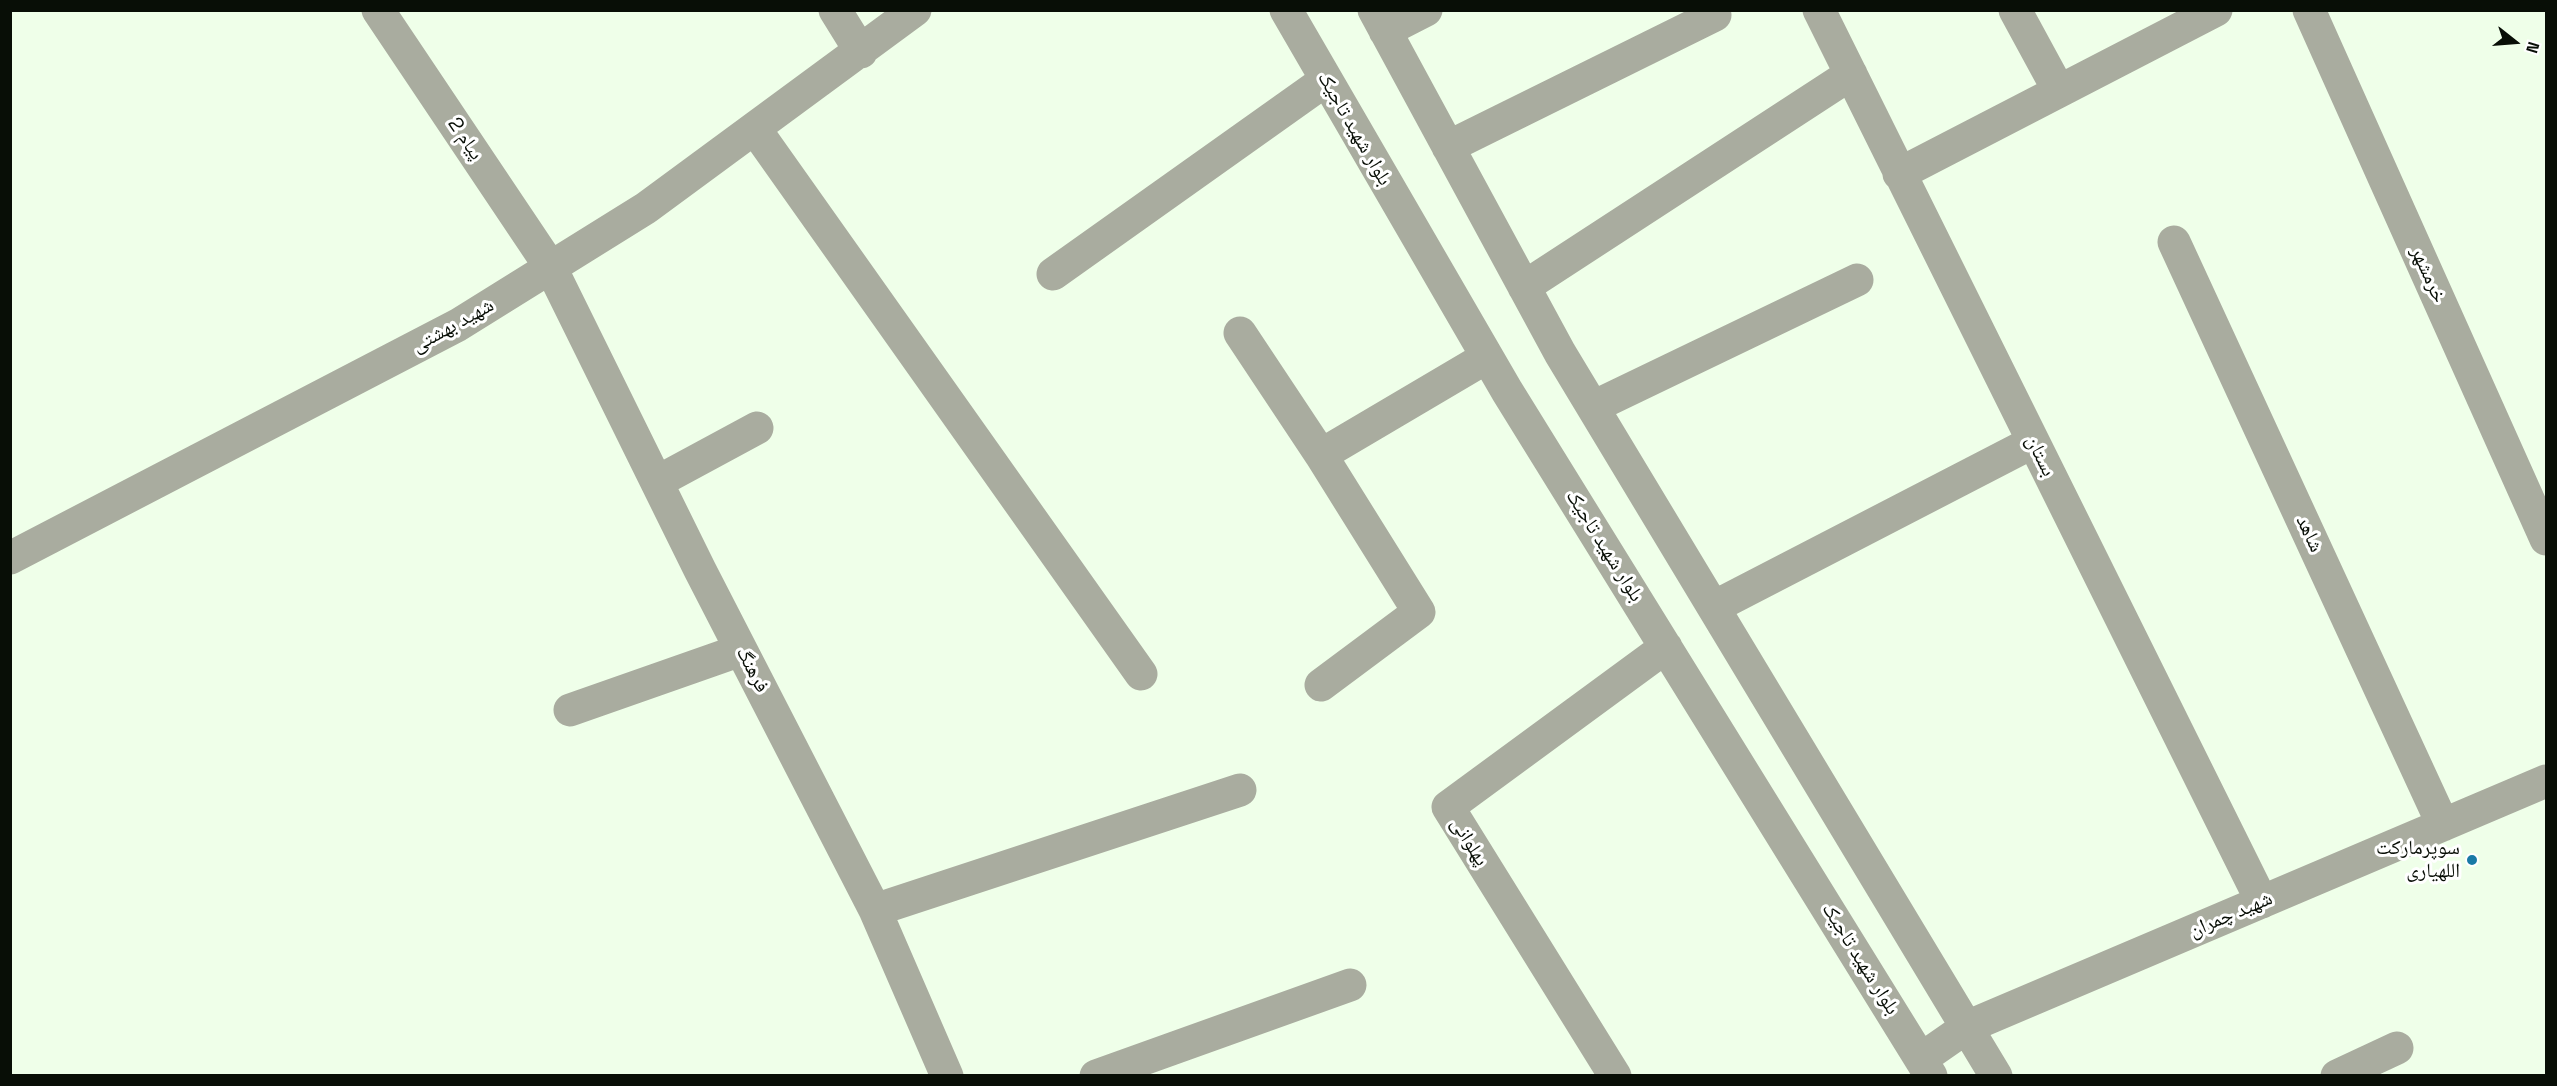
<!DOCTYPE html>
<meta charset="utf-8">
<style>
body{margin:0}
#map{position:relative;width:2557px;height:1086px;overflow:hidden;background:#efffe9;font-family:"Space Grotesk",sans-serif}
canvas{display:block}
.frame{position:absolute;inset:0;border:12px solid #080e06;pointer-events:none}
.north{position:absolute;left:2485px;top:12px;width:60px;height:60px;-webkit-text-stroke:4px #fff;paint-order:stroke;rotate:107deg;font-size:16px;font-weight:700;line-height:24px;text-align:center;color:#080e06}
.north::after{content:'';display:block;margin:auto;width:21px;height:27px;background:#080e06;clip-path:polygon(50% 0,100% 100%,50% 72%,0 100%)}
</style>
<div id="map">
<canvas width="2557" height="1086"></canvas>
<div class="frame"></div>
<div class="north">N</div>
</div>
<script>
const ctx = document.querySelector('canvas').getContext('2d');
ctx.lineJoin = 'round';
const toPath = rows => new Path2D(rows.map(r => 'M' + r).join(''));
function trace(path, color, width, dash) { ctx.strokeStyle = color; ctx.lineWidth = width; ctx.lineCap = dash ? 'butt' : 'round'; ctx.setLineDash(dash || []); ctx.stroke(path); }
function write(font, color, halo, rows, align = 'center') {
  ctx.font = font + ' "Space Grotesk","Noto Naskh Arabic",sans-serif'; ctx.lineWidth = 6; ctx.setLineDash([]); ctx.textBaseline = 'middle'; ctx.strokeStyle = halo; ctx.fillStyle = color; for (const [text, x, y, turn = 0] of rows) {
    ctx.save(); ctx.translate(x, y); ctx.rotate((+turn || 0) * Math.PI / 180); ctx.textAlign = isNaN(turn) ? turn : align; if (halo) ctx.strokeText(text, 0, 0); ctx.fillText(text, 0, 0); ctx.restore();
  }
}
trace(toPath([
 [378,10,551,268,700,570,875,910,947,1076],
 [835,10,861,52],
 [1286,10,1507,391,1931,1076],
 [1374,10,1560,353,1996,1076],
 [1819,10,2262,902],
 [2015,10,2059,91],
 [2309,10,2546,539],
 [1385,31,1426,10],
 [755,129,1141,674],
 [1448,147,1715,15],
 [1899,174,2216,10],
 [2174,242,2443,825],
 [1053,274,1326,80],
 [1524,287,1851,74],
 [1240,333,1321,455,1419,612,1321,685],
 [1593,407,1857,280],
 [1321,455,1487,357],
 [657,482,757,428],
 [10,558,458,325,646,208,915,10],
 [1714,607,2033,442],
 [570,710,741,650],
 [875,910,1240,790],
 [1921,1059,1967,1027,2546,781],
 [1096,1076,1350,985],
 [1615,1076,1448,807,1666,647],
 [2337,1076,2397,1048]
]), '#a9ac9f', 33);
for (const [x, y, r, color] of [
 [2472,860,6,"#197aa6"]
]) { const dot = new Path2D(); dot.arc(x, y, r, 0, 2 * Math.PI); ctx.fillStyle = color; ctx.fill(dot); trace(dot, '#fff', 2); }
write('20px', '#080e06', '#fff', [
 ["بلوار شهید تاجیک",1354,129,60],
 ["پیام 2",465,139,56],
 ["خرمشهر",2428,275,66],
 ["شهید بهشتی",453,326,-29],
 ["بستان",2040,456,64],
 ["شاهد",2309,534,65],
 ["بلوار شهید تاجیک",1604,546,58],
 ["فرهنگ",752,670,63],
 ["پهلوانی",1469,842,58],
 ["شهید چمران",2231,915,-23],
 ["بلوار شهید تاجیک",1860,959,58]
]);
write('20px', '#080e06', '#fff', [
 ["سوپرمارکت",2460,849],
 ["اللهیاری",2460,872]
], 'right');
</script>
